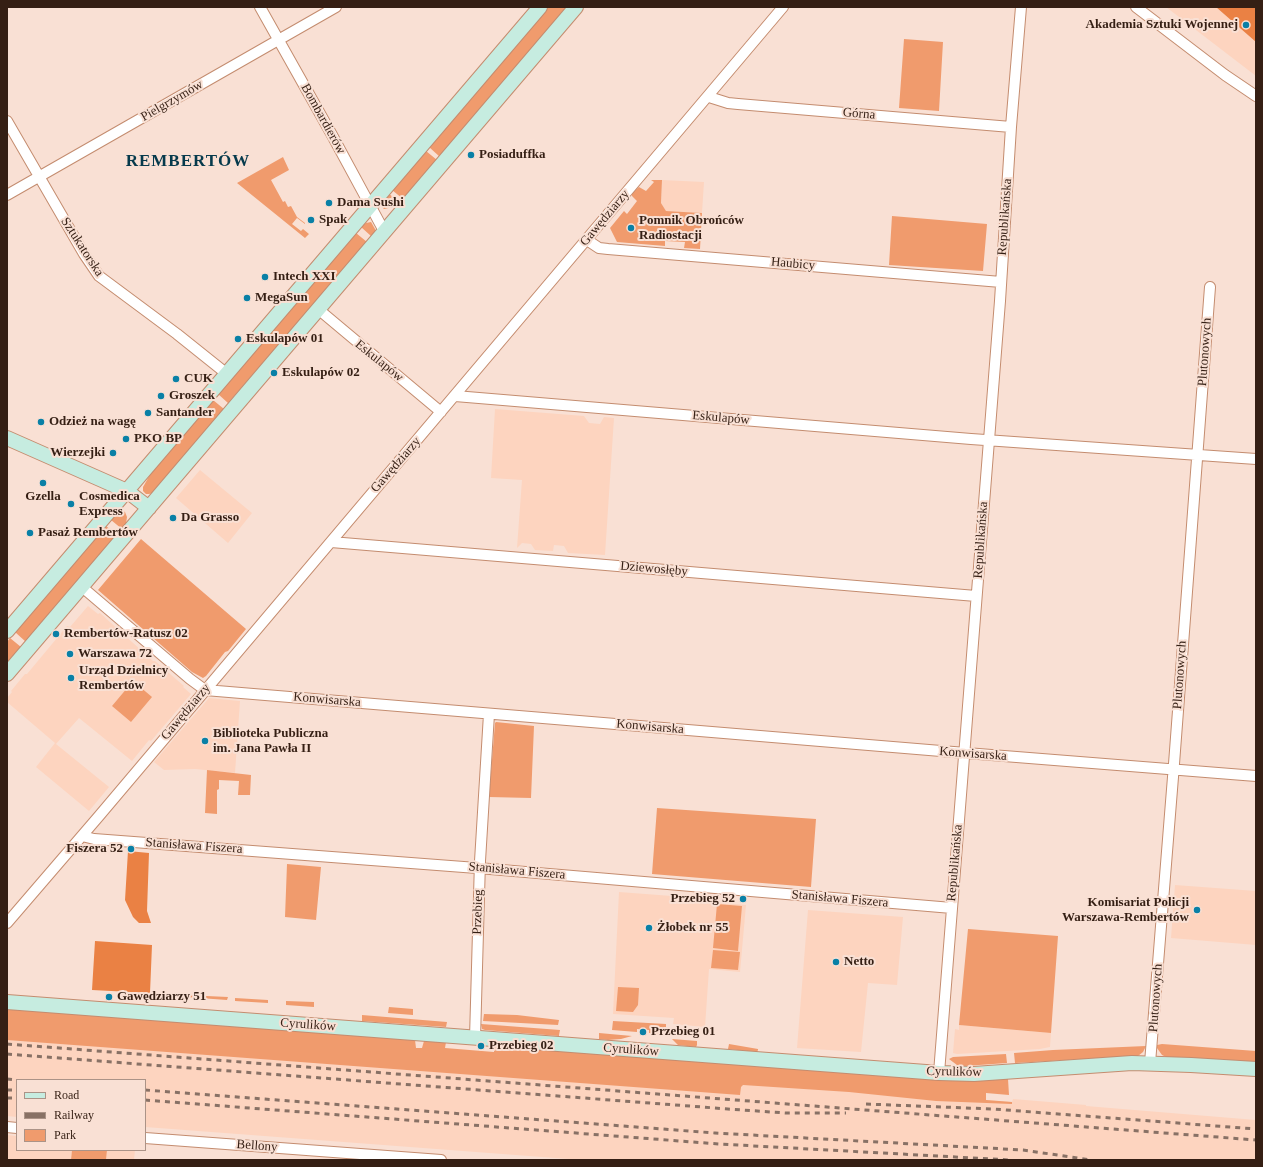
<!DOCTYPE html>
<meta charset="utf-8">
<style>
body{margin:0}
#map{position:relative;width:1263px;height:1167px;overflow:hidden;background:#f9e0d4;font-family:Georgia,serif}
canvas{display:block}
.frame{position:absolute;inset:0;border:8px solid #351f14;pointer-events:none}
.legend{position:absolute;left:16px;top:1079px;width:130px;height:72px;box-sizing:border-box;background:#f9e0d4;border:1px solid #ab9387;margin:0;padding:5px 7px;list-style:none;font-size:12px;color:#351f14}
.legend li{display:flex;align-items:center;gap:8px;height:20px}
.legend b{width:20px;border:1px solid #ab9387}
</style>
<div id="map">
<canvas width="1263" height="1167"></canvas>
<div class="frame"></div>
<ul class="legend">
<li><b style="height:5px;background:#c6ece0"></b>Road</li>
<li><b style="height:5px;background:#887165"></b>Railway</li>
<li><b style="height:11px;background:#f09b6d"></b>Park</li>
</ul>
</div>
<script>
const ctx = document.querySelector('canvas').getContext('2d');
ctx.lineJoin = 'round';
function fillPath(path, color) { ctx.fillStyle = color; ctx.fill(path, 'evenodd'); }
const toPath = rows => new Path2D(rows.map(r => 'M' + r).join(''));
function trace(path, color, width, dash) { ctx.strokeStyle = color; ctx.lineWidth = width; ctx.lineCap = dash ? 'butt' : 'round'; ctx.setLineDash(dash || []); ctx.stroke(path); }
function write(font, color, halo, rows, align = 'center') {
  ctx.font = font + ' Georgia,serif'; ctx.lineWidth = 4; ctx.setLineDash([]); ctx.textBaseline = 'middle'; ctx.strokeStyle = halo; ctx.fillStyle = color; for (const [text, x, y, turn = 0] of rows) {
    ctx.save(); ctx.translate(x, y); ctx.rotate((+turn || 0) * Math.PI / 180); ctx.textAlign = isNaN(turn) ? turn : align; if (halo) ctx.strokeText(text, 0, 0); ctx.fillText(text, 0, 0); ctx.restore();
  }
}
fillPath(toPath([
 [1166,7,1256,7,1256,76],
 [662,180,704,182,702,213,666,211,661,203],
 [495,409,584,416,589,423,600,424,604,417,614,418,605,555,568,553,564,546,554,545,553,551,535,550,531,544,522,543,517,548,522,480,491,478],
 [200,470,252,513,228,543,176,498],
 [88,606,98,614,100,613,153,661,155,661,184,686,183,687,191,694,151,741,149,740,132,761,79,718,56,744,109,787,89,811,36,767,55,743,7,702,7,698,12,692,11,691,25,674,27,674,67,626,70,627],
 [209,698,240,701,235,773,195,769,164,770,154,762],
 [1175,885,1256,891,1256,945,1171,938],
 [619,892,685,897,716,900,716,902,746,905,740,972,709,969,705,1027,673,1024,674,1018,613,1014],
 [808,910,903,917,897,985,868,983,861,1052,797,1048],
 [7,1019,986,1096,986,1100,1012,1102,1013,1099,1086,1105,1086,1106,1256,1120,1256,1160,582,1160,145,1127,145,1080,17,1080,17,1117,7,1116],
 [959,1025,1051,1033,1050,1047,1040,1049,957,1054,953,1053,955,1029,959,1030],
 [7,1135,17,1136,17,1150,72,1150,71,1160,7,1160],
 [107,1150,135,1150,134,1160,106,1160]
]), '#fdd4bf');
fillPath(toPath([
 [548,7,567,7,440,157,429,147],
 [904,39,943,42,939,111,899,108],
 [426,151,437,160,403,199,392,190],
 [283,157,289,170,271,180,283,202,285,201,288,207,291,206,297,217,305,223,305,224,297,218,292,224,301,231,303,229,309,234,305,238,237,183],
 [651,180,662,180,661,203,666,211,702,213,700,249,684,248,685,242,665,241,665,246,617,242,610,228,624,211,627,214,637,201,632,196,632,193,639,187,646,191,654,182],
 [389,194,400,202,393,207,384,209,382,207,382,203],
 [892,216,987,224,983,271,889,265],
 [371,222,375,229,375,232,371,236,361,227,366,223],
 [356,233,367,242,228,403,218,394],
 [213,400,224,409,153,493,149,494,146,494,143,491,143,487,151,473],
 [121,510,125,512,127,517,126,524,122,529,111,520,118,511],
 [106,526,117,535,26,642,15,632],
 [141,539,246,629,228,651,225,652,206,676,203,678,192,672,98,590],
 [10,638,21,647,7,664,7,642],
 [133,681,152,697,131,722,112,706],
 [496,722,534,726,531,798,489,797,495,723],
 [207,770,251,775,250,795,238,795,239,781,219,780,219,789,217,790,217,814,205,813],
 [657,808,816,819,811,887,652,874],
 [287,864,321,867,316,920,285,917],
 [717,904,742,906,738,951,713,948],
 [968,929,1058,936,1051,1033,959,1025],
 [713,950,740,952,738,970,711,968],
 [618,987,639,988,638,1005,633,1012,616,1011],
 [158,993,185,995,228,997,227,1000,158,995],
 [235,998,268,1000,268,1003,235,1001],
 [286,1001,314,1002,314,1007,286,1005],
 [389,1007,413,1009,413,1015,388,1013],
 [7,1008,415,1040,416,1048,422,1048,424,1041,446,1042,445,1048,494,1052,494,1046,1008,1079,1009,1095,986,1093,986,1100,1012,1102,1012,1104,936,1101,849,1092,743,1085,741,1087,740,1095,7,1040],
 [484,1014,517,1015,559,1020,558,1025,483,1021],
 [362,1015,447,1022,446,1027,362,1021],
 [613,1021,666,1024,666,1034,649,1033,649,1030,637,1029,637,1032,612,1030],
 [481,1024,560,1030,559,1035,559,1036,485,1030,482,1029],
 [599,1033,632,1036,621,1039,608,1040,599,1039],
 [672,1039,697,1041,697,1045,696,1047,678,1045],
 [729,1044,758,1049,758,1050,757,1052,728,1049],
 [1162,1044,1256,1051,1256,1063,1166,1057,1162,1055,1157,1048,1157,1045],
 [1146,1046,1143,1052,1138,1056,1015,1063,1014,1053,1053,1050],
 [1006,1054,1007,1063,965,1066,957,1065,949,1059,953,1057],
 [72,1150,107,1150,106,1160,71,1160]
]), '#f09b6d');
fillPath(toPath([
 [1216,7,1256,7,1256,42],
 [128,851,149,853,147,911,151,923,139,923,133,917,125,900],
 [95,941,152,945,150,993,92,990]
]), '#ea8144');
const street = toPath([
 [260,7,332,135,384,231],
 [1136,7,1225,75,1256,96],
 [709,97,728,103,738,104,1011,127],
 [7,121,84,254,99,276,177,334,227,374],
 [7,195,336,7],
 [587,240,599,248,608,249,1001,282],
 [318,309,441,412],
 [455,396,971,439,1256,459],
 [331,542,976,596],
 [82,587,190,679,205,690,941,751,1256,776],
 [82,836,94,839,490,869,952,908],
 [7,923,99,816,783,7],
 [475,1038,480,861,489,714],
 [1150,1063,1173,777,1210,287],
 [939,1073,1000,301,1011,127,1021,7],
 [7,1127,17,1128],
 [145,1138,441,1160]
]);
const secondary = toPath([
 [7,438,127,491,149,508],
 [7,631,540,7],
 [7,674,576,7],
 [7,1002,939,1073,974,1074,1132,1063,1191,1065,1256,1069]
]);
trace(street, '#c48c6f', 12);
trace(secondary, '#c48c6f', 16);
trace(street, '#fff', 10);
trace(secondary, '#c6ece0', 14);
trace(toPath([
 [7,1044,1256,1140],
 [7,1054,728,1109,786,1113,846,1113],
 [7,1079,17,1080],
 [7,1090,17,1090],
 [145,1090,715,1133,1023,1150,1091,1160],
 [7,1098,17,1098],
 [145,1100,719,1144,1010,1160],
 [866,1104,993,1109,1256,1129]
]), '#887165', 3, [5, 5]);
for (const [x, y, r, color] of [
 [1246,25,4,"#0980a6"],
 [471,155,4,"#0980a6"],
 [329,203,4,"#0980a6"],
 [311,220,4,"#0980a6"],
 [631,228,4,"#0980a6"],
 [265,277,4,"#0980a6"],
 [247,298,4,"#0980a6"],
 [238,339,4,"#0980a6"],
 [274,373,4,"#0980a6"],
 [176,379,4,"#0980a6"],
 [161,396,4,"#0980a6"],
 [148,413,4,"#0980a6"],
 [41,422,4,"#0980a6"],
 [126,439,4,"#0980a6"],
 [113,453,4,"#0980a6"],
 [43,483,4,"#0980a6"],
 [71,504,4,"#0980a6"],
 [173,518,4,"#0980a6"],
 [30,533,4,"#0980a6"],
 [56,634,4,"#0980a6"],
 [70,654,4,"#0980a6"],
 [71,678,4,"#0980a6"],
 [205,741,4,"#0980a6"],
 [131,849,4,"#0980a6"],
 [743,899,4,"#0980a6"],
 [1197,910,4,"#0980a6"],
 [649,928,4,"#0980a6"],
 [836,962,4,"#0980a6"],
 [109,997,4,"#0980a6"],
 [643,1032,4,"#0980a6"],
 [481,1046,4,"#0980a6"]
]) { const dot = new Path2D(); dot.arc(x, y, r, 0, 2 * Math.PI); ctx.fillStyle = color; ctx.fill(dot); trace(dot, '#f9e0d4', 1.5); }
write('bold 13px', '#351f14', '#f9e0d4', [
 ["Akademia Sztuki Wojennej",1238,25,"right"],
 ["Posiaduffka",479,155],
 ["Dama Sushi",337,203],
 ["Spak",319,220],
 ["Pomnik Obrońców",639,221],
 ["Radiostacji",639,236],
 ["Intech XXI",273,277],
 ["MegaSun",255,298],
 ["Eskulapów 01",246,339],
 ["Eskulapów 02",282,373],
 ["CUK",184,379],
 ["Groszek",169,396],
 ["Santander",156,413],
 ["Odzież na wagę",49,422],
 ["PKO BP",134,439],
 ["Wierzejki",105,453,"right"],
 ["Gzella",43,497,"center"],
 ["Cosmedica",79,497],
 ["Express",79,512],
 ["Da Grasso",181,518],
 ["Pasaż Rembertów",38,533],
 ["Rembertów-Ratusz 02",64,634],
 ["Warszawa 72",78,654],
 ["Urząd Dzielnicy",79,671],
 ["Rembertów",79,686],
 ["Biblioteka Publiczna",213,734],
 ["im. Jana Pawła II",213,749],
 ["Fiszera 52",123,849,"right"],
 ["Przebieg 52",735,899,"right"],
 ["Komisariat Policji",1189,903,"right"],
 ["Warszawa-Rembertów",1189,918,"right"],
 ["Żłobek nr 55",657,928],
 ["Netto",844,962],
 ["Gawędziarzy 51",117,997],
 ["Przebieg 01",651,1032],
 ["Przebieg 02",489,1046]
], 'left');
write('13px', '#351f14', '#f9e0d4', [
 ["Pielgrzymów",172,101,-30],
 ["Górna",859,114,5],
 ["Bombardierów",323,119,61],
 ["Republikańska",1005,217,-86],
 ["Gawędziarzy",605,218,-50],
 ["Sztukatorska",82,247,57],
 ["Haubicy",793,264,5],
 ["Plutonowych",1205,352,-86],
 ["Eskulapów",379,361,39],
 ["Eskulapów",721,418,5],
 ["Gawędziarzy",396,465,-49],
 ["Republikańska",981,540,-86],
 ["Dziewosłęby",654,569,5],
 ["Plutonowych",1180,675,-86],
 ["Konwisarska",327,700,5],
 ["Gawędziarzy",186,712,-50],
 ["Konwisarska",650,727,5],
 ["Konwisarska",973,754,4],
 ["Stanisława Fiszera",194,846,4],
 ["Republikańska",955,863,-85],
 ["Stanisława Fiszera",517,871,5],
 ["Stanisława Fiszera",840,899,5],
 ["Przebieg",478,912,-88],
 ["Plutonowych",1156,998,-86],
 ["Cyrulików",308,1025,4],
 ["Cyrulików",631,1050,4],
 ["Cyrulików",954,1072,1],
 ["Bellony",257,1146,4]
]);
ctx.letterSpacing = '1px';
write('bold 17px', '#063a4c', '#f9e0d4', [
 ["REMBERTÓW",188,162]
]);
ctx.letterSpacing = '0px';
</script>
